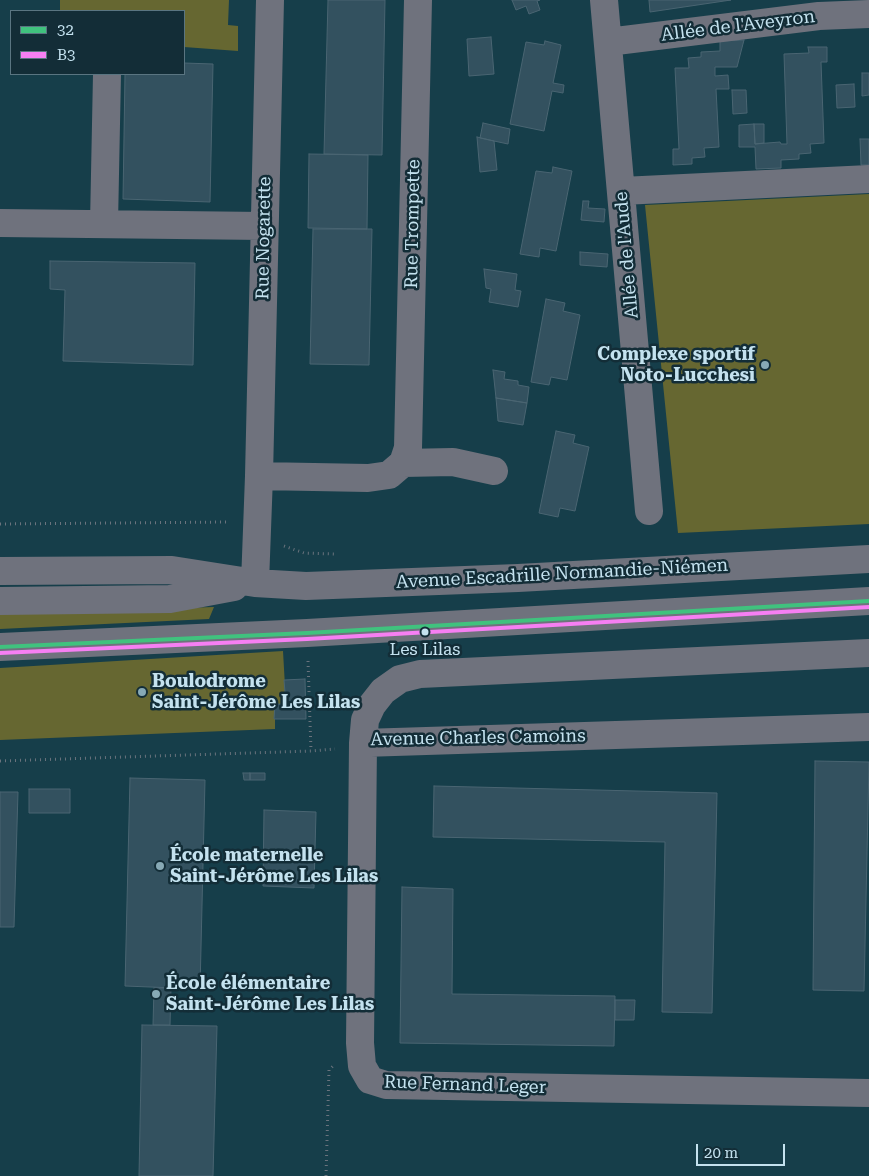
<!DOCTYPE html>
<meta charset="utf-8">
<style>
body{margin:0}
#map{position:relative;width:869px;height:1176px;overflow:hidden;background:#163e4a;font-family:"Roboto Serif",serif}
canvas{display:block}
.legend{position:absolute;left:10px;top:10px;width:175px;height:65px;box-sizing:border-box;background:#132d37;border:1px solid #5a7581;margin:0;padding:6px 9px;list-style:none;font-size:15px;color:#c4e2ef}
.legend li{display:flex;align-items:center;gap:10px;height:25px}
.legend b{width:25px;border:1px solid #5a7581}
.scale{position:absolute;left:696px;top:1144px;width:89px;height:22px;box-sizing:border-box;border:2px solid #c4e2ef;border-top:0;padding-left:6px;font-size:15px;line-height:18px;white-space:nowrap;color:#c4e2ef;-webkit-text-stroke:4px #132d37;paint-order:stroke}
</style>
<div id="map">
<canvas width="869" height="1176"></canvas>
<ul class="legend">
<li><b style="height:6px;background:#40c27e"></b>32</li>
<li><b style="height:6px;background:#f67ff3"></b>B3</li>
</ul>
<div class="scale">20 m</div>
</div>
<script>
const ctx = document.querySelector('canvas').getContext('2d');
ctx.lineJoin = 'round';
function fillPath(path, color) { ctx.fillStyle = color; ctx.fill(path, 'evenodd'); }
const toPath = rows => new Path2D(rows.map(r => 'M' + r).join(''));
function trace(path, color, width, dash) { ctx.strokeStyle = color; ctx.lineWidth = width; ctx.lineCap = dash ? 'butt' : 'round'; ctx.setLineDash(dash || []); ctx.stroke(path); }
function write(font, color, halo, rows, align = 'center') {
  ctx.font = font + ' "Roboto Serif",serif'; ctx.lineWidth = 5; ctx.setLineDash([]); ctx.textBaseline = 'middle'; ctx.strokeStyle = halo; ctx.fillStyle = color; for (const [text, x, y, turn = 0] of rows) {
    ctx.save(); ctx.translate(x, y); ctx.rotate((+turn || 0) * Math.PI / 180); ctx.textAlign = isNaN(turn) ? turn : align; if (halo) ctx.strokeText(text, 0, 0); ctx.fillText(text, 0, 0); ctx.restore();
  }
}
fillPath(toPath([
 [60,0,229,0,228,25,238,26,238,51,184,47,184,11,60,11],
 [869,194,869,524,678,533,645,205],
 [214,607,209,619,0,629,0,614],
 [283,651,286,704,275,705,275,729,0,740,0,668]
]), '#666731');
const building = toPath([
 [328,0,385,0,382,155,324,154,328,0],
 [512,0,540,0,537,1,540,10,529,14,526,6,516,10,512,0],
 [649,0,731,0,650,12,649,0],
 [491,37,494,74,469,76,467,39,491,37],
 [744,40,737,67,715,67,715,76,728,75,729,89,716,89,719,147,704,148,705,157,692,158,692,164,673,165,673,149,679,149,675,68,689,68,688,58,701,57,701,52,720,51,720,41,744,40],
 [545,41,561,45,553,83,564,85,563,93,552,91,544,131,510,124,526,42,544,45,545,41],
 [808,47,827,47,827,62,821,62,824,143,810,144,811,153,799,154,799,159,781,160,781,168,756,169,755,147,739,147,739,125,754,124,755,144,780,142,781,144,787,144,784,54,809,53,808,47],
 [184,63,213,64,210,202,123,199,125,74,184,74,184,63],
 [862,73,869,73,869,95,862,96,862,73],
 [854,84,855,107,837,108,836,85,854,84],
 [732,90,746,90,747,113,733,114,732,90],
 [483,123,510,129,508,144,480,138,483,123],
 [754,124,764,124,764,143,755,144,754,124],
 [477,137,494,141,497,170,480,172,477,137],
 [860,139,869,139,869,165,861,165,860,139],
 [309,154,368,155,367,229,308,228,309,154],
 [553,167,572,171,556,251,540,248,539,257,520,254,536,171,552,173,553,167],
 [583,201,589,201,588,208,605,209,604,222,581,220,583,201],
 [313,229,372,229,369,365,310,364,313,229],
 [580,252,608,254,607,267,580,265,580,252],
 [50,261,195,263,193,365,63,361,65,290,50,289,50,261],
 [484,269,517,274,515,290,521,291,518,307,489,302,491,289,486,288,484,269],
 [546,299,565,303,563,311,580,315,567,380,551,377,549,385,531,382,546,299],
 [493,370,505,372,504,379,518,381,518,385,529,387,527,403,496,398,493,370],
 [496,398,527,403,523,425,498,421,496,398],
 [556,431,575,435,573,443,589,447,575,511,560,508,558,517,539,513,556,431],
 [305,679,306,719,274,719,275,704,286,704,284,680,305,679],
 [815,761,869,762,864,991,813,990,815,761],
 [243,773,250,773,250,780,244,780,243,773],
 [250,773,265,773,265,780,250,780,250,773],
 [130,778,205,780,200,989,125,986,130,778],
 [434,786,717,793,712,1013,662,1012,665,842,433,837,434,786],
 [29,789,70,789,70,813,29,813,29,789],
 [0,792,18,792,14,927,0,927,0,792],
 [264,810,316,812,314,888,263,886,264,810],
 [402,887,453,889,452,994,615,996,614,1046,400,1043,402,887],
 [154,988,171,988,170,1025,153,1025,154,988],
 [615,1000,635,1000,634,1020,615,1020,615,1000],
 [142,1025,217,1026,213,1176,139,1176,142,1025]
]);
fillPath(building, '#33515f');
trace(building, '#4a6572', 1);
trace(toPath([
 [0,524,229,522],
 [284,546,304,553,334,554],
 [308,661,311,751],
 [0,761,311,751,335,749],
 [326,1176,329,1070,333,1066]
]), '#6a737d', 3, [1, 4]);
trace(toPath([
 [604,0,649,511],
 [608,42,819,16,869,14],
 [622,191,869,179],
 [0,223,264,226],
 [104,224,107,74],
 [403,463,453,462,494,471],
 [259,476,368,478,389,475,403,463,408,448,418,0],
 [0,571,172,570,255,583,306,586,518,578,869,559],
 [255,583,259,476,270,0],
 [0,601,170,599,234,587],
 [0,647,307,633,869,601],
 [869,653,420,674,400,679,383,691,372,705,365,720,363,743,360,1043,362,1066,370,1080,386,1085,869,1093],
 [363,743,869,727]
]), '#6f727d', 28);
trace(toPath([
 [0,647,307,633,869,601]
]), '#40c27e', 4);
trace(toPath([
 [0,653,307,639,869,607]
]), '#f67ff3', 4);
for (const [x, y, r, color] of [
 [765,365,5,"#87a9b5"],
 [425,632,4.5,"#c4e2ef"],
 [142,692,5,"#87a9b5"],
 [160,866,5,"#87a9b5"],
 [156,994,5,"#87a9b5"]
]) { const dot = new Path2D(); dot.arc(x, y, r, 0, 2 * Math.PI); ctx.fillStyle = color; ctx.fill(dot); trace(dot, '#132d37', 2); }
write('17px', '#c4e2ef', '#132d37', [
 ["Les Lilas",425,650]
]);
write('18px', '#c4e2ef', '#132d37', [
 ["Allée de l'Aveyron",738,26,-7],
 ["Rue Trompette",413,224,-89],
 ["Rue Nogarette",264,238,-89],
 ["Allée de l'Aude",627,255,-95],
 ["Avenue Escadrille Normandie-Niémen",562,574,-3],
 ["Avenue Charles Camoins",478,738,-1],
 ["Rue Fernand Leger",465,1085,2]
]);
write('bold 18px', '#c4e2ef', '#132d37', [
 ["Complexe sportif",755,355,"right"],
 ["Noto-Lucchesi",755,376,"right"],
 ["Boulodrome",152,682],
 ["Saint-Jérôme Les Lilas",152,703],
 ["École maternelle",170,856],
 ["Saint-Jérôme Les Lilas",170,877],
 ["École élémentaire",166,984],
 ["Saint-Jérôme Les Lilas",166,1005]
], 'left');
</script>
